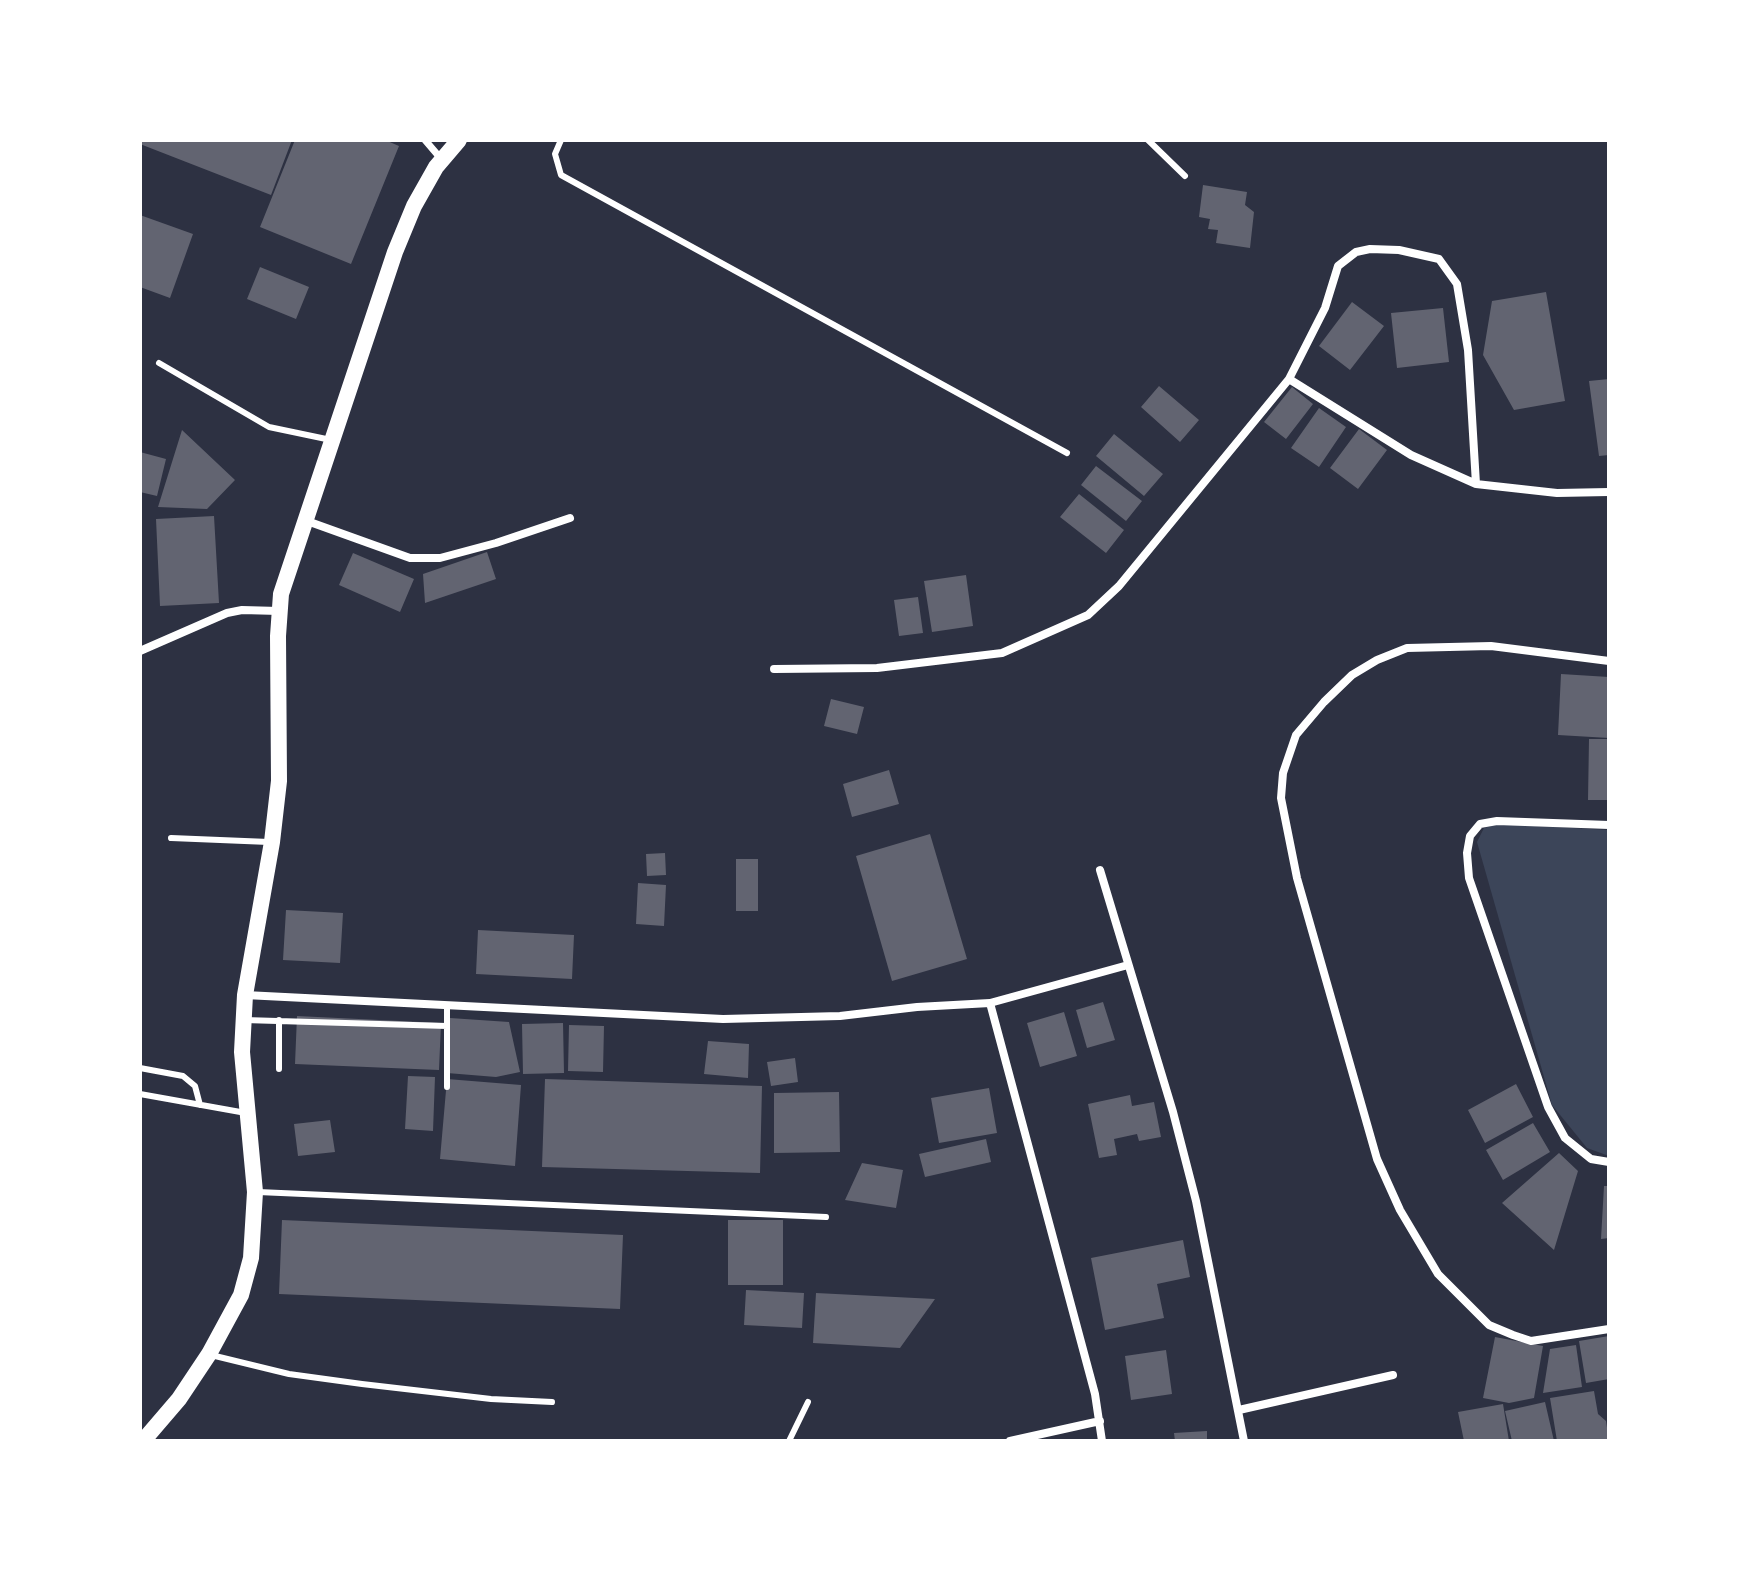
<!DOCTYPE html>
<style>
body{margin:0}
#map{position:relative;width:1749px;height:1581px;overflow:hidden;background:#2d3142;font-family:Montserrat,sans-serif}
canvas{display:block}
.frame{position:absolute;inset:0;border:142px solid #fff;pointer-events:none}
</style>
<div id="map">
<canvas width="1749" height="1581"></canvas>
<div class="frame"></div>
</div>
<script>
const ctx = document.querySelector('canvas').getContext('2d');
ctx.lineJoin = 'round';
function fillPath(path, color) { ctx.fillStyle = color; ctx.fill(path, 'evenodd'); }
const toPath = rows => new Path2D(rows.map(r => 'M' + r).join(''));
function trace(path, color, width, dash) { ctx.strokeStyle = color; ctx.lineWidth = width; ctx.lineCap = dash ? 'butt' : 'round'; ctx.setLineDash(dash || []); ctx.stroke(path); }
fillPath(toPath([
 [1499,824,1609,830,1609,1156,1587,1148,1552,1105,1477,842,1484,828]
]), '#3c4559');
fillPath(toPath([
 [140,140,292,140,271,195,140,144],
 [295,140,385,140,399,146,351,264,260,227],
 [1203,185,1247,192,1245,205,1254,212,1250,248,1216,243,1218,230,1208,229,1210,219,1199,217],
 [140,215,193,234,170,298,140,287],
 [260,267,309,287,296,319,247,299],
 [1546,292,1565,401,1514,410,1483,355,1492,301],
 [1352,302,1384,326,1350,370,1319,346],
 [1443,308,1449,362,1397,368,1391,313],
 [1609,379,1609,455,1599,456,1589,381],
 [1159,386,1199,420,1180,442,1141,407],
 [1292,387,1313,404,1286,439,1264,422],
 [1319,408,1346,427,1319,467,1291,448],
 [1359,429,1387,450,1358,489,1330,468],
 [182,430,235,480,207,509,158,507],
 [1114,434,1163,474,1144,496,1096,456],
 [140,452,166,459,157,496,140,492],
 [1096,466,1142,501,1126,521,1081,485],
 [1079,494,1124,530,1106,553,1060,517],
 [214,516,219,603,160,606,156,519],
 [487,552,496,579,425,603,423,574],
 [353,553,414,579,400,612,339,585],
 [966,575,973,626,932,632,924,581],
 [918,597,923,633,899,636,894,600],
 [1561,674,1609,677,1609,738,1558,735],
 [831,699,864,707,857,734,824,726],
 [1589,739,1609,739,1609,800,1588,800],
 [889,770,899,804,852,817,843,784],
 [930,834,967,959,892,981,856,856],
 [665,853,666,875,647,876,646,854],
 [736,859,758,859,758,911,736,911],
 [638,883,666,885,664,926,636,924],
 [286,910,343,913,340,963,283,960],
 [478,930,574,935,572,979,476,974],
 [1103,1002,1115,1040,1087,1048,1076,1010],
 [1064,1012,1077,1056,1040,1067,1027,1023],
 [297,1016,441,1023,439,1070,295,1064],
 [450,1018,509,1022,520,1072,496,1077,447,1073],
 [563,1023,564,1073,523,1074,522,1024],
 [569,1025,604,1026,603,1072,568,1071],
 [708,1041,749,1044,748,1078,704,1074],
 [795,1058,798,1082,771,1086,767,1062],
 [408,1076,435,1077,433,1131,405,1129],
 [447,1079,521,1085,515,1166,440,1159],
 [545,1079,762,1086,760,1173,542,1167],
 [1516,1084,1533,1117,1485,1143,1468,1110],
 [989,1088,997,1133,939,1143,931,1098],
 [839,1092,840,1152,774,1153,774,1093],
 [1130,1095,1132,1106,1154,1102,1161,1137,1139,1141,1137,1134,1114,1139,1117,1155,1099,1158,1088,1104],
 [330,1120,335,1152,298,1156,294,1124],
 [1533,1123,1550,1152,1503,1180,1486,1150],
 [986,1139,991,1162,925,1177,919,1154],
 [1559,1153,1578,1171,1554,1250,1502,1203],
 [862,1163,903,1170,896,1208,845,1200],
 [1604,1186,1609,1186,1609,1238,1601,1239],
 [282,1220,623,1235,620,1309,279,1294],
 [728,1220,783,1220,783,1285,728,1285],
 [1183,1240,1190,1277,1157,1284,1164,1318,1105,1330,1091,1258],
 [746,1290,804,1293,802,1328,744,1325],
 [816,1293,935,1299,900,1348,813,1343],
 [1609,1336,1609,1379,1586,1383,1579,1341],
 [1495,1337,1543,1346,1534,1398,1509,1403,1483,1398],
 [1576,1345,1582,1387,1543,1393,1550,1349],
 [1166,1350,1172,1394,1131,1400,1125,1356],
 [1594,1391,1598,1414,1606,1421,1609,1441,1557,1441,1550,1398],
 [1545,1402,1554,1441,1512,1441,1505,1411],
 [1503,1404,1509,1441,1464,1441,1458,1412],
 [1207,1431,1207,1441,1175,1441,1174,1433]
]), '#626471');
trace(toPath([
 [561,140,555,154,561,175,1067,453],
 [1148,140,1185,176],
 [159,363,269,427,331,440],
 [171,838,269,842],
 [447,1006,447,1087],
 [244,1020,447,1026],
 [140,1068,183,1076,195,1086,200,1105],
 [279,1069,279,1020],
 [140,1094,246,1113],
 [258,1192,826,1217],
 [211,1355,289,1374,362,1384,491,1399,552,1402],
 [789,1441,808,1402]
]), '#fff', 6);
trace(toPath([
 [425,140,442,160]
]), '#fff', 7);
trace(toPath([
 [1289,379,1411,455,1476,484,1557,493,1609,492],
 [307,521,410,558,440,558,496,543,570,518],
 [140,651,227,613,242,610,279,611],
 [1609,661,1491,646,1407,648,1377,660,1352,675,1324,702,1296,735,1283,773,1281,798,1297,878,1377,1159,1400,1210,1438,1274,1489,1325,1513,1335,1531,1341,1609,1329],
 [774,669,877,668,1002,653,1088,615,1119,586,1289,379,1325,308,1338,266,1356,252,1370,249,1399,250,1439,259,1457,284,1468,350,1476,484],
 [1609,825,1497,821,1480,824,1470,836,1467,853,1469,878,1548,1107,1565,1138,1591,1159,1609,1162],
 [1100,870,1173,1112,1196,1201,1244,1441],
 [245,995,723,1019,840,1016,917,1007,990,1003,1128,965],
 [990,1003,1095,1394,1102,1441],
 [1239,1410,1393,1375],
 [1010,1441,1100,1421]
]), '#fff', 8);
trace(toPath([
 [143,1441,179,1399,209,1354,241,1295,251,1258,255,1192,242,1052,245,995,272,842,279,781,278,636,281,594,395,252,414,206,436,167,459,140]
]), '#fff', 16);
</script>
